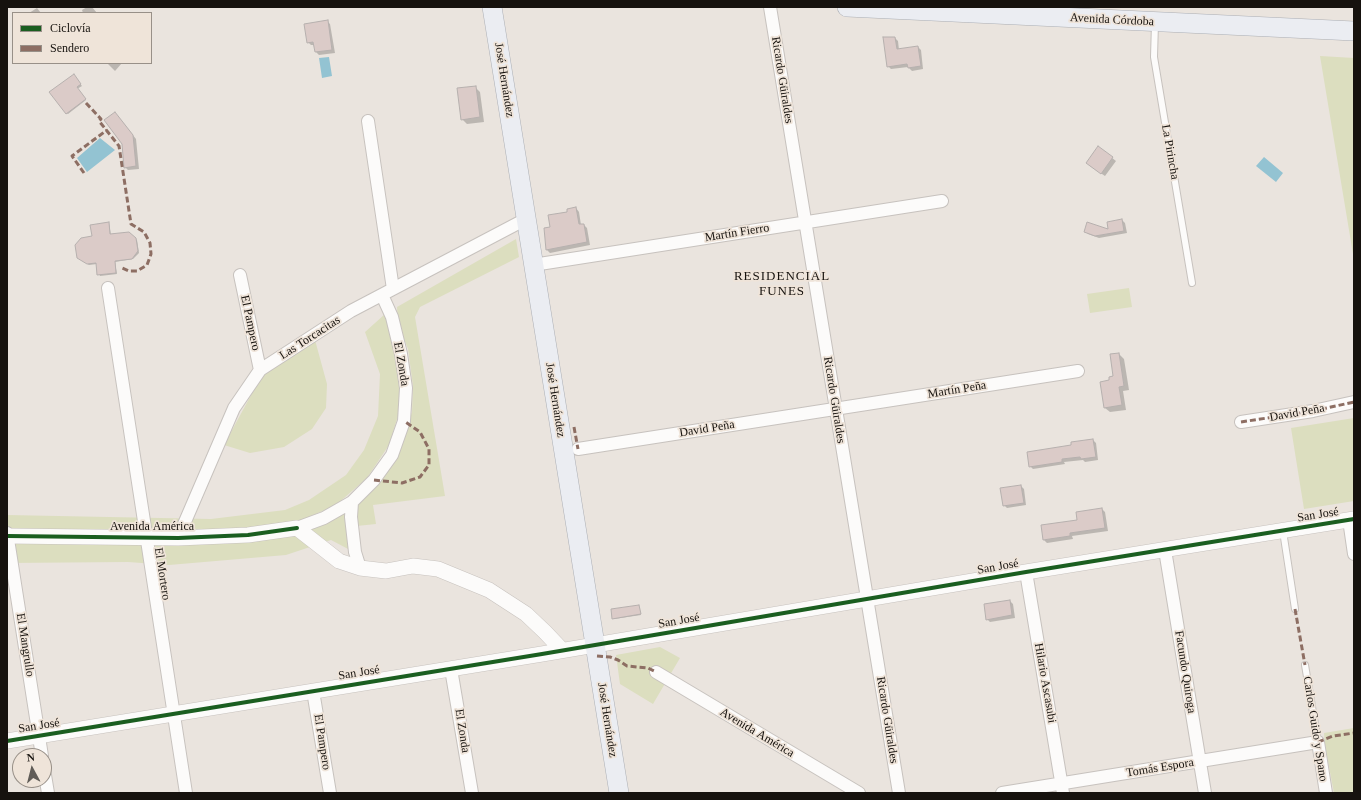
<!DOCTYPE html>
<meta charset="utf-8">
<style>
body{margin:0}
#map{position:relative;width:1361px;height:800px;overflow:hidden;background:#eae4de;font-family:Georgia,serif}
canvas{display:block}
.frame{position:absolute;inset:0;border:8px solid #16120e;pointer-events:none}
.legend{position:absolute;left:12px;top:12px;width:140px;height:52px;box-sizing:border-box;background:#efe4d9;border:1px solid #989088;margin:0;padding:5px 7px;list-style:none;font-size:12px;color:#16120e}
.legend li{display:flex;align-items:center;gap:8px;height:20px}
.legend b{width:20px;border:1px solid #989088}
.north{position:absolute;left:12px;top:748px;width:40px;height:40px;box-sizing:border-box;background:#efe4d9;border:1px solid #989088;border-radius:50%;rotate:353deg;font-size:11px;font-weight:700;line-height:16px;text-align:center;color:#16120e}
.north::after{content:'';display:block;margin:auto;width:14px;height:18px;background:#605c57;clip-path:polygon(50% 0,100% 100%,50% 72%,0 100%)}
</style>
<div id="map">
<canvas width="1361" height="800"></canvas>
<div class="frame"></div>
<ul class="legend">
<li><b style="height:5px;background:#1b5e20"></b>Ciclovía</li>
<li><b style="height:5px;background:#8d6e63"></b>Sendero</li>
</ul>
<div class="north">N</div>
</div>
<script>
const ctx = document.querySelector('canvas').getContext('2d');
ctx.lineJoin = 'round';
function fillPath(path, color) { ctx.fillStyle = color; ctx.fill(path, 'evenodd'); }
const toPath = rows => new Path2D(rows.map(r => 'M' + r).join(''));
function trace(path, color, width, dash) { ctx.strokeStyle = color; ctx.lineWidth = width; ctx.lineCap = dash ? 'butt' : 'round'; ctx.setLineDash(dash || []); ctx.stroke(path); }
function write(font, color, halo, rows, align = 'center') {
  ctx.font = font + ' Georgia,serif'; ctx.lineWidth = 3.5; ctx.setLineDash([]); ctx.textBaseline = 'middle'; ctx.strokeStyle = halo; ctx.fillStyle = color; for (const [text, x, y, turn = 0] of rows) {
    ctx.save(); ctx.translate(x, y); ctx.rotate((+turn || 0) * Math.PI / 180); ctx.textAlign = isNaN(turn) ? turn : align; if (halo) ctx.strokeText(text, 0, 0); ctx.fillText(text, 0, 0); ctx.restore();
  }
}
fillPath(toPath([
 [1320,56,1354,58,1354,260],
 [516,239,519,257,420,307,415,317,445,496,373,505,376,524,347,527,350,550,331,540,286,555,169,565,128,562,7,563,7,543,289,537,321,526,365,496,398,454,412,412,413,386,408,349,398,324,397,307],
 [1129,288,1132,307,1090,313,1087,294],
 [385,314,393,340,401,386,398,416,389,445,367,478,336,505,293,524,225,532,7,531,7,515,211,519,285,510,309,500,346,475,364,450,378,416,380,374,365,332],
 [315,340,327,384,326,408,312,429,284,447,250,453,224,445,263,373],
 [1354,418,1354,501,1304,509,1291,428],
 [660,647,680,658,653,704,620,684,616,655],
 [1354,728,1354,793,1334,793,1325,746,1324,733]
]), '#dcdebf');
fillPath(toPath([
 [329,57,332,76,322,78,319,58],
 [100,138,115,150,87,172,77,158],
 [1264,157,1283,173,1276,182,1256,166]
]), '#93c3d2');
fillPath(toPath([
 [87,7,92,7,97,13,83,13,82,10],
 [37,8,41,13,29,13],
 [327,21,330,24,335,53,319,55,316,52,315,45,311,45,308,42],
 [895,38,898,41,899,50,918,47,921,50,923,69,912,71,908,67,891,69,888,66],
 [107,63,122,63,115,71],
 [74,76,82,86,77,89,86,100,68,114,66,113],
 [475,87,480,92,484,122,467,124,462,119],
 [115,113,136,139,139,169,128,170,125,167,123,143],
 [1098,147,1116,161,1105,176,1090,166],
 [576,208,579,212,581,225,584,225,587,228,590,245,550,253,547,250,551,228],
 [1122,220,1125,223,1127,233,1099,238,1088,234,1085,231,1109,231],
 [109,223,111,235,128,233,137,240,139,253,133,259,115,262,117,274,100,276,97,264,89,265,80,259,93,237],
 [1119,354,1124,359,1129,390,1123,391,1126,410,1110,412,1105,408,1111,381,1114,377],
 [1093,440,1096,443,1098,460,1085,462,1083,460,1064,462,1065,464,1033,469,1030,466,1072,446],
 [1021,486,1024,489,1026,505,1007,508,1004,505],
 [1102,509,1105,512,1108,531,1072,536,1073,539,1047,543,1044,540],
 [1010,601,1013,604,1015,618,990,622,987,619],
 [639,606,641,615,614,619,613,618]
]), '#0003');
const building = toPath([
 [328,20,332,50,315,52,313,42,307,43,304,24,328,20],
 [883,37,895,37,897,49,918,46,921,66,908,68,907,64,887,67,883,37],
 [74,74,81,84,77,87,86,99,66,114,49,92,74,74],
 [476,86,480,117,461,120,457,88,476,86],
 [115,112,133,135,136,166,124,168,122,144,104,120,115,112],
 [1098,146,1113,157,1101,174,1086,163,1098,146],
 [576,207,579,224,584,224,587,242,546,250,544,228,550,227,548,215,567,212,567,209,576,207],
 [1122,219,1124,231,1095,236,1084,232,1087,222,1108,229,1107,222,1122,219],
 [109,222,110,234,129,232,136,238,138,251,132,259,115,261,116,273,97,275,96,263,87,264,77,258,75,245,81,238,92,236,90,225,109,222],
 [1119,353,1124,386,1119,387,1122,405,1104,408,1100,382,1109,380,1109,377,1113,376,1110,354,1119,353],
 [1093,439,1096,457,1081,459,1080,457,1062,459,1062,462,1029,467,1027,452,1071,445,1071,442,1093,439],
 [1021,485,1024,503,1003,506,1000,488,1021,485],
 [1102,508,1105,528,1070,533,1070,536,1043,540,1041,525,1077,520,1076,512,1102,508],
 [1010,600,1012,615,986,620,984,604,1010,600],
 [639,605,641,614,612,619,611,609,639,605]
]);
fillPath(building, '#dbcbc8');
trace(building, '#b6b0ae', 1);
const service = toPath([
 [1155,23,1154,57,1192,283],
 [1283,531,1295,609],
 [1305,665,1318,742]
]);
const minor = toPath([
 [770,7,899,793],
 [368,121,393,289],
 [533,265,942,201],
 [240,275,260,370],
 [108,288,186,793],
 [1241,422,1313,411,1354,402],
 [578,449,1078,371],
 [352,502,351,517,355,552,360,568],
 [1349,520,1354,554],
 [297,528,324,518,352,502,374,480,392,455,404,421,406,388,401,354,392,317,382,295],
 [7,533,42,756],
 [178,538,234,408,260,370,351,311,526,219],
 [1165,550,1205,793],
 [1026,572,1063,793],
 [451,669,472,793],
 [656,672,859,793],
 [313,691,330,793],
 [44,769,48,793],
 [1002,793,1318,742,1326,793]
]);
const tertiary = toPath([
 [7,536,178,538,248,535,297,528,339,561,360,568,386,571,413,566,438,569,489,590,526,614,545,632,562,650],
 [7,741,542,654,1026,572,1354,519]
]);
const primary = toPath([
 [492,7,619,793],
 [847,7,1354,31]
]);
trace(service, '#c7c2be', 8);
trace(minor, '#c7c2be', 14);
trace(tertiary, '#c7c2be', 16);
trace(primary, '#abaeb4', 20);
trace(service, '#fcfbfa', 6);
trace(minor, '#fcfbfa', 12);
trace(tertiary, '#fcfbfa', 15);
trace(primary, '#ebedf2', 19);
trace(toPath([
 [86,103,101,119,99,121,119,146,131,224,144,232,150,243,151,254,147,265,137,271,129,271,120,267],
 [84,173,72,156,107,130],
 [1241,422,1313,411,1354,402],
 [574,427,578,449],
 [374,480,402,483,420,477,429,465,429,449,420,432,404,421],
 [1295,609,1305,665],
 [597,656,610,657,618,660,627,666,648,668,656,672],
 [1318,742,1333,736,1354,733]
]), '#8d6e63', 3, [6, 3]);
trace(toPath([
 [7,536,178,538,248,535,297,528],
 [7,741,542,654,1026,572,1354,519]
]), '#1b5e20', 4);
write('12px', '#16120e', '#efe4d9', [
 ["Avenida Córdoba",1112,20,3],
 ["José Hernández",504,80,81],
 ["Ricardo Güiraldes",782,80,81],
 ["La Pirincha",1170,152,80],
 ["Martín Fierro",737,233,-9],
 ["El Pampero",250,323,78],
 ["Las Torcacitas",310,338,-33],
 ["El Zonda",401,364,80],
 ["Martín Peña",957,390,-9],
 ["José Hernández",555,400,81],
 ["Ricardo Güiraldes",834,400,81],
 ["David Peña",1297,413,-10],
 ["David Peña",707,429,-9],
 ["San José",1318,515,-9],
 ["Avenida América",152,527],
 ["San José",998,567,-10],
 ["El Mortero",162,574,81],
 ["San José",679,621,-10],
 ["El Mangrullo",25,645,81],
 ["Facundo Quiroga",1185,672,81],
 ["San José",359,673,-9],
 ["Hilario Ascasubi",1045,683,80],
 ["José Hernández",607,720,81],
 ["Ricardo Güiraldes",887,720,81],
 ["San José",39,726,-9],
 ["Carlos Guido y Spano",1315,729,81],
 ["El Zonda",462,731,81],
 ["Avenida América",757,733,31],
 ["El Pampero",322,742,81],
 ["Tomás Espora",1160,768,-9]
]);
ctx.letterSpacing = '1px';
write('13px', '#16120e', '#efe4d9', [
 ["RESIDENCIAL",782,277],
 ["FUNES",782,292]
]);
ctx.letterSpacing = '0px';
</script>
